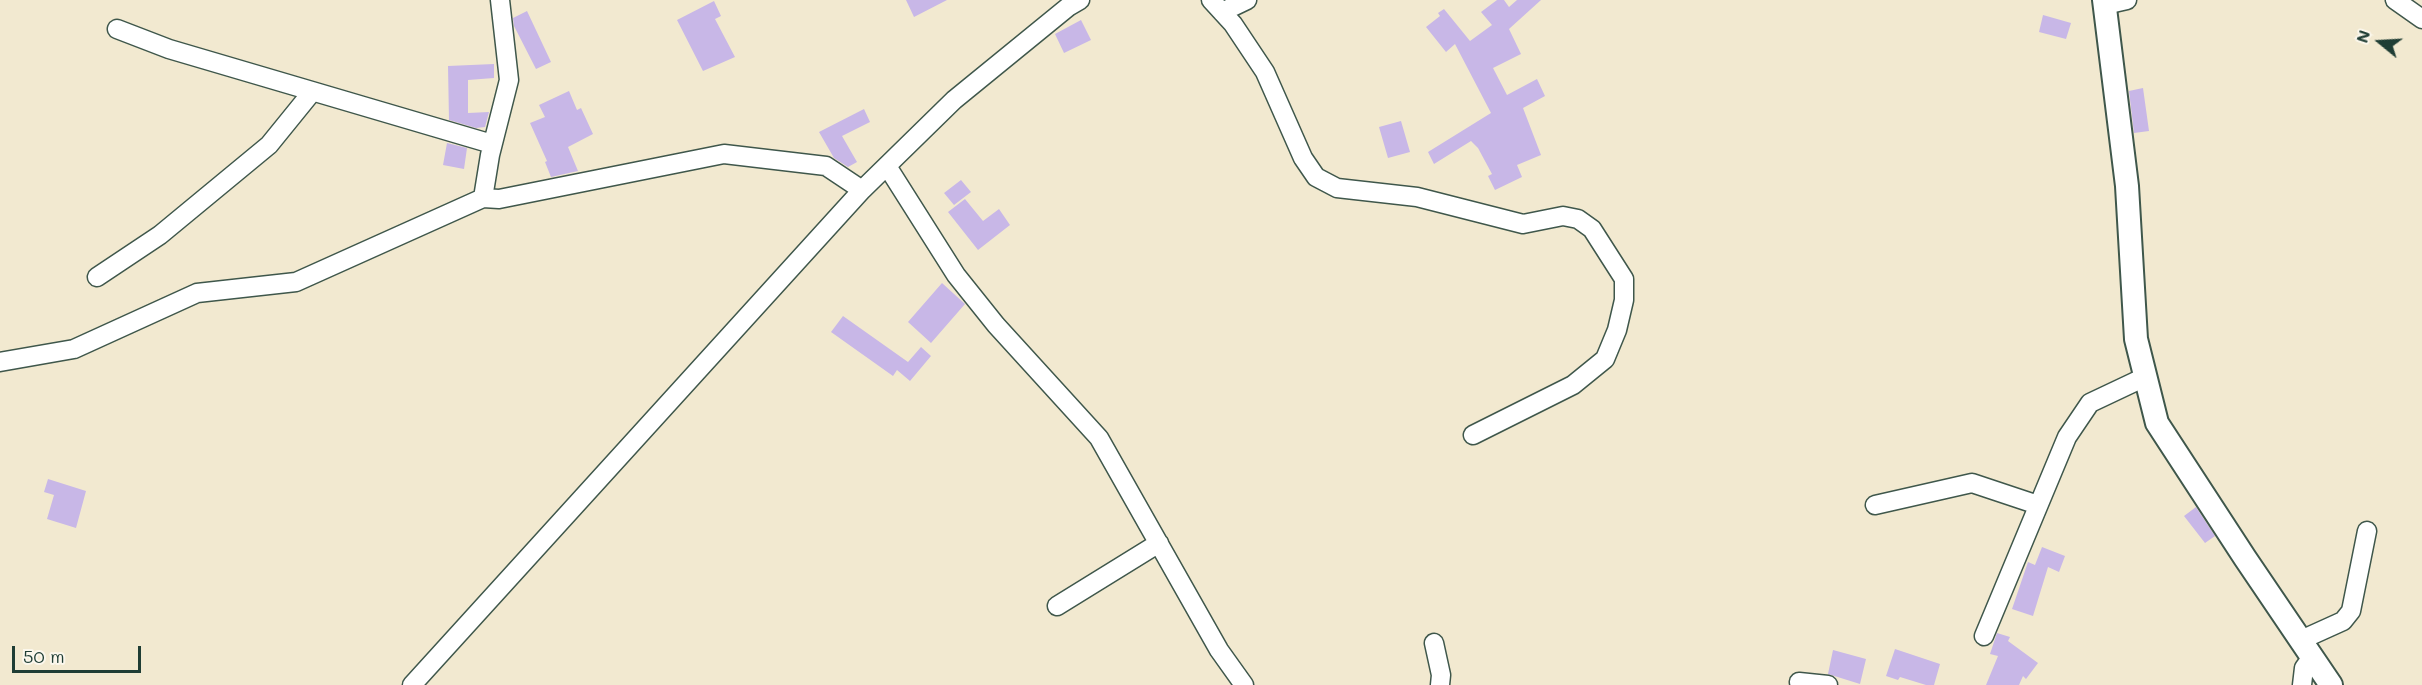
<!DOCTYPE html>
<style>
body{margin:0}
#map{position:relative;width:2422px;height:685px;overflow:hidden;background:#f2e9d0;font-family:Mali,sans-serif}
canvas{display:block}
.north{position:absolute;left:2350px;top:12px;width:60px;height:60px;-webkit-text-stroke:4px #fbf7ec;paint-order:stroke;rotate:288deg;font-size:16px;font-weight:700;line-height:24px;text-align:center;color:#1f3d34}
.north::after{content:'';display:block;margin:auto;width:21px;height:27px;background:#1f3d34;clip-path:polygon(50% 0,100% 100%,50% 72%,0 100%)}
.scale{position:absolute;left:12px;top:646px;width:129px;height:27px;box-sizing:border-box;border:3px solid #1f3d34;border-top:0;padding-left:8px;font-size:18px;line-height:21px;white-space:nowrap;color:#1f3d34;-webkit-text-stroke:4px #fbf7ec;paint-order:stroke}
</style>
<div id="map">
<canvas width="2422" height="685"></canvas>
<div class="north">N</div>
<div class="scale">50 m</div>
</div>
<script>
const ctx = document.querySelector('canvas').getContext('2d');
ctx.lineJoin = 'round';
function fillPath(path, color) { ctx.fillStyle = color; ctx.fill(path, 'evenodd'); }
const toPath = rows => new Path2D(rows.map(r => 'M' + r).join(''));
function trace(path, color, width, dash) { ctx.strokeStyle = color; ctx.lineWidth = width; ctx.lineCap = dash ? 'butt' : 'round'; ctx.setLineDash(dash || []); ctx.stroke(path); }
fillPath(toPath([
 [906,0,947,0,914,17],
 [1497,0,1504,0,1509,7,1517,0,1541,0,1509,29,1521,54,1493,68,1507,95,1537,79,1545,96,1523,108,1541,155,1517,165,1522,177,1495,190,1488,176,1492,174,1478,148,1471,141,1434,164,1428,152,1491,113,1455,44,1446,52,1426,27,1440,16,1438,13,1444,9,1470,41,1492,25,1481,12],
 [714,1,721,16,715,19,735,57,703,71,677,20],
 [527,11,551,62,536,69,514,26,513,18],
 [2043,15,2071,23,2066,39,2039,32],
 [1081,20,1091,40,1064,53,1055,34],
 [494,64,494,78,468,80,468,113,489,112,485,127,476,128,449,120,448,66],
 [2143,88,2149,131,2134,133,2129,91],
 [569,91,577,110,581,108,593,134,568,147,578,171,551,177,545,162,547,161,530,123,545,117,539,105],
 [864,109,870,122,842,136,857,162,848,167,834,158,819,132],
 [1401,121,1410,152,1388,158,1379,127],
 [447,143,467,148,464,169,443,165],
 [961,180,971,192,954,205,944,193],
 [965,199,983,221,999,209,1010,225,978,250,948,212],
 [942,283,965,304,931,343,908,322],
 [843,316,908,362,921,347,931,356,910,381,897,370,893,376,831,332],
 [48,479,86,491,76,528,47,519,54,495,44,492],
 [2196,507,2215,536,2205,543,2184,516],
 [2042,547,2065,556,2059,572,2048,567,2033,616,2012,609,2028,562,2035,565],
 [1997,633,2010,637,2008,641,2038,663,2026,679,2023,676,2019,685,1986,685,1998,656,1990,654],
 [1895,649,1940,664,1934,685,1926,685,1900,677,1898,680,1886,676],
 [1833,650,1866,659,1860,684,1828,674]
]), '#c8b7e7');
const minor = toPath([
 [1211,0,1233,24,1265,72,1303,158,1316,177,1337,188,1417,197,1523,224,1563,216,1578,219,1592,229,1624,279,1624,300,1617,330,1605,359,1573,385,1473,435],
 [2395,0,2422,19],
 [2105,5,2127,0],
 [1222,12,1247,0],
 [117,29,169,49,492,144],
 [887,166,956,275,996,325,1099,438,1219,650,1244,685],
 [483,198,490,155,509,80,500,0],
 [97,277,160,235,269,145,312,92],
 [0,362,74,349,197,293,296,282,483,198,499,199,724,154,826,166,862,190],
 [1875,505,1972,483,2038,505],
 [1057,606,1159,543],
 [1984,636,2067,437,2090,403,2145,377],
 [2301,640,2343,621,2351,611,2367,531],
 [1434,643,1441,675,1440,685],
 [1799,682,1828,685],
 [412,685,862,190,954,100,1068,7,1080,0],
 [2302,685,2304,668,2312,657]
]);
const major = toPath([
 [2104,0,2127,186,2136,339,2157,423,2245,558,2331,685]
]);
trace(minor, '#3f574b', 21);
trace(major, '#3f574b', 26);
trace(minor, '#fff', 18);
trace(major, '#fff', 22);
</script>
